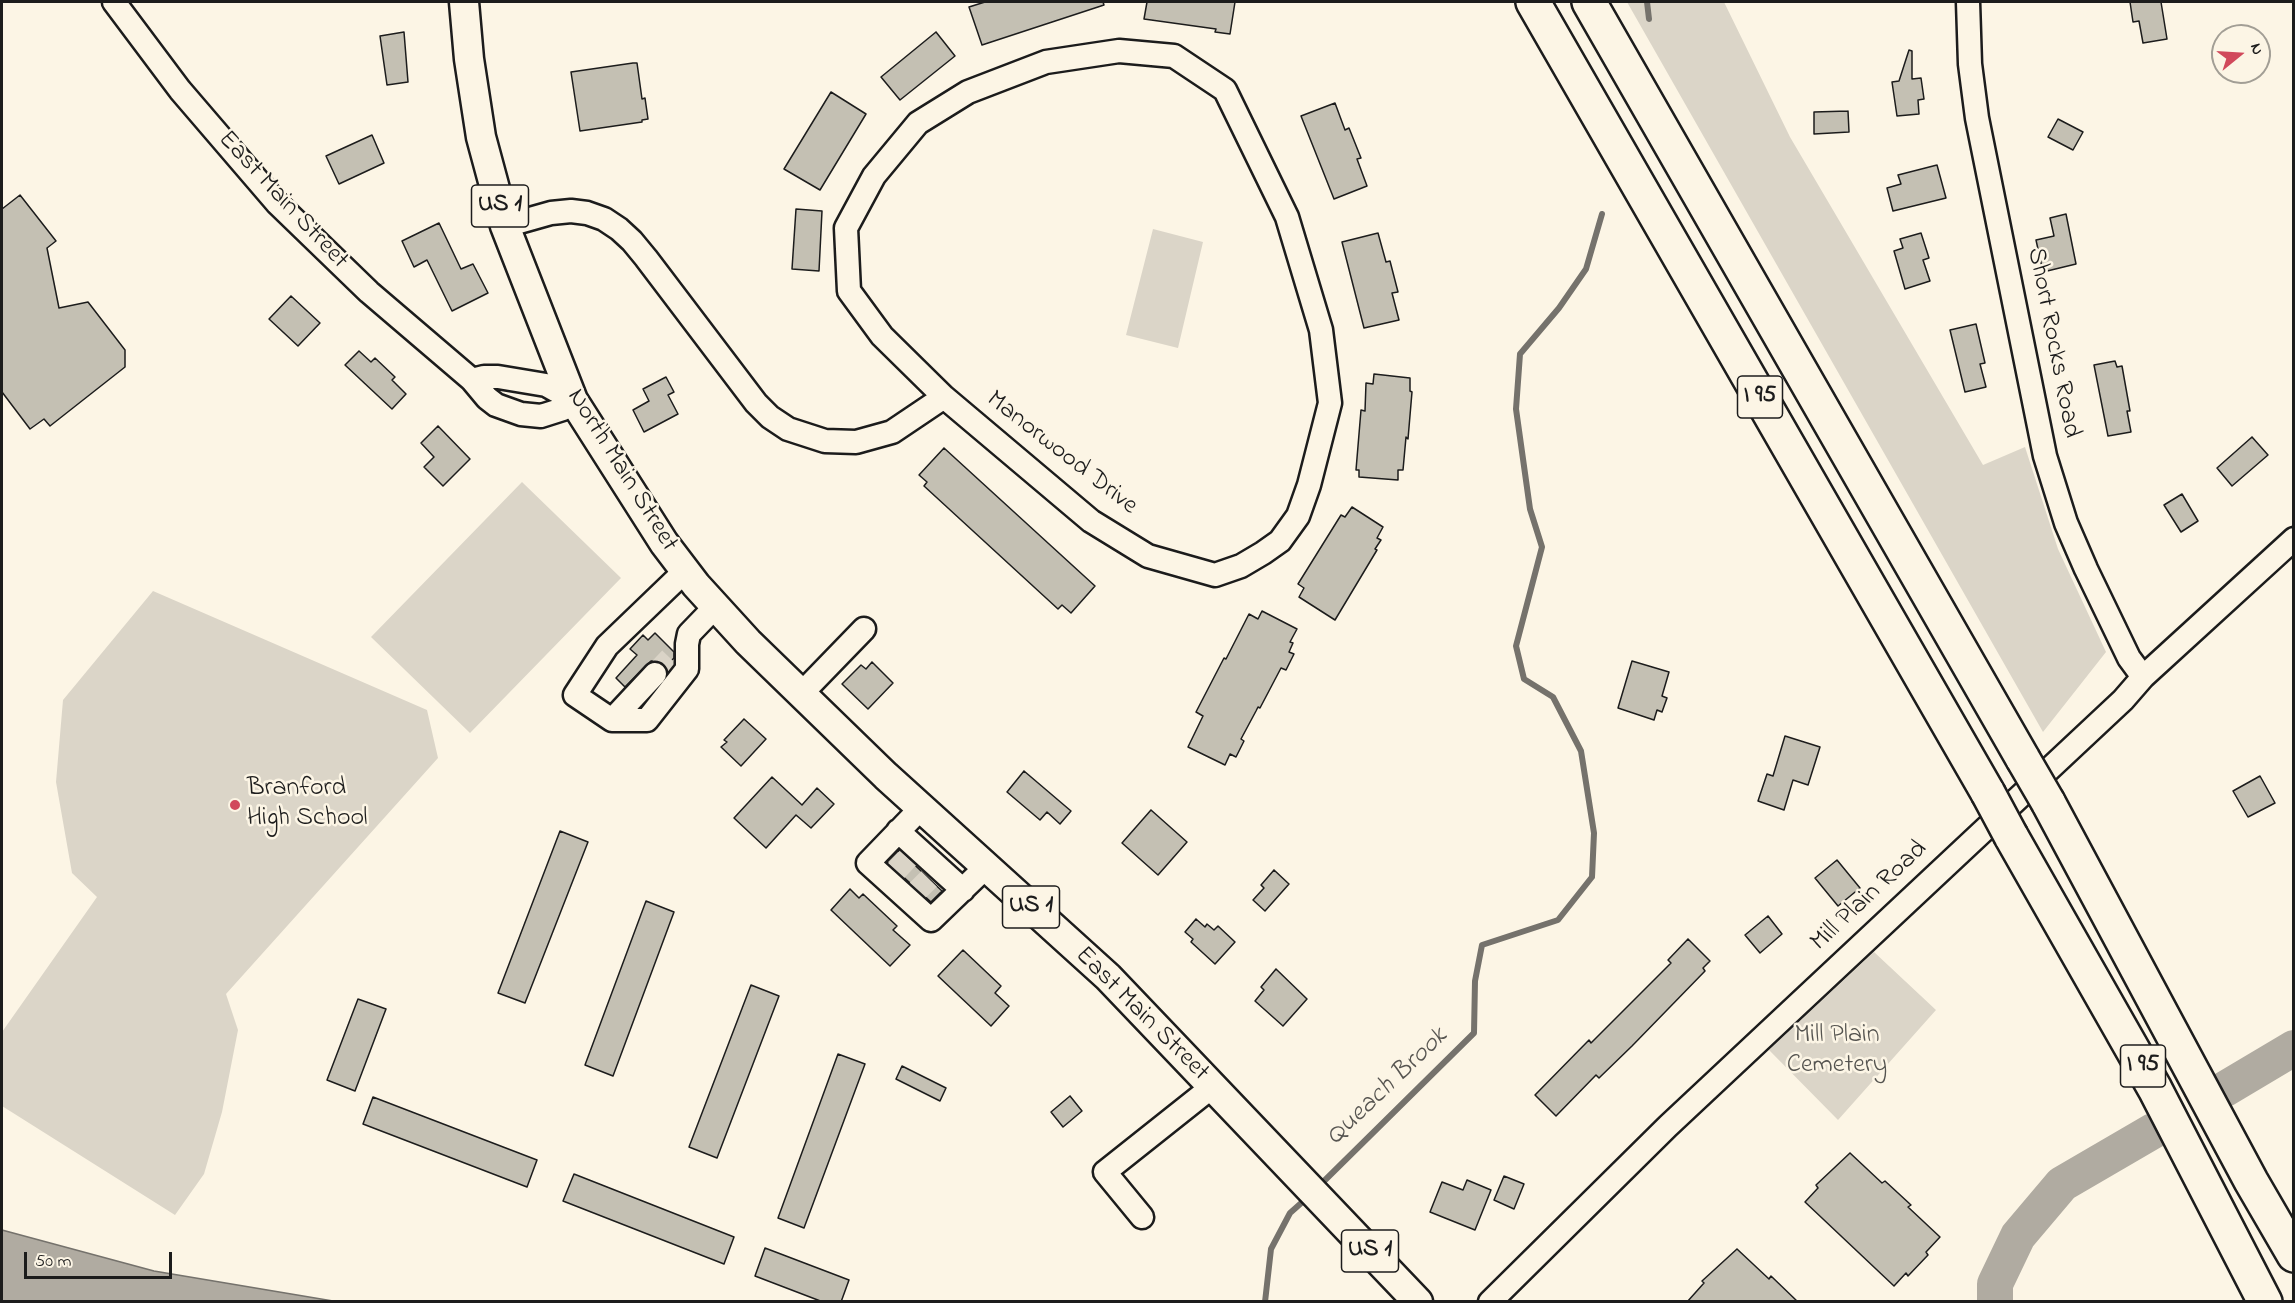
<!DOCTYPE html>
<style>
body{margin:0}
#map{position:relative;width:2295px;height:1303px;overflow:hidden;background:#fcf5e5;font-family:"Indie Flower",sans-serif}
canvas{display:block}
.frame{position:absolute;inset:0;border:3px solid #1c1c1c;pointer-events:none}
.north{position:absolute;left:2211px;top:24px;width:60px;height:60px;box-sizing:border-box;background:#fcf5e5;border:2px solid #a29e95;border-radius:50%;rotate:72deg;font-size:16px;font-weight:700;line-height:24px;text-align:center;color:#1c1c1c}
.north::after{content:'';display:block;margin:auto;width:21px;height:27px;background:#d1495b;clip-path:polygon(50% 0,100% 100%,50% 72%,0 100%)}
.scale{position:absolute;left:24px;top:1252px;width:148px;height:27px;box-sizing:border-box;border:3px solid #1c1c1c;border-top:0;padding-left:8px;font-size:18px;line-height:21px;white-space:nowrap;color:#1c1c1c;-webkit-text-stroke:4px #fcf5e5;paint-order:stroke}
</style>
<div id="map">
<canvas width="2295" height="1303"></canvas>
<div class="frame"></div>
<div class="north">N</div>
<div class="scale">50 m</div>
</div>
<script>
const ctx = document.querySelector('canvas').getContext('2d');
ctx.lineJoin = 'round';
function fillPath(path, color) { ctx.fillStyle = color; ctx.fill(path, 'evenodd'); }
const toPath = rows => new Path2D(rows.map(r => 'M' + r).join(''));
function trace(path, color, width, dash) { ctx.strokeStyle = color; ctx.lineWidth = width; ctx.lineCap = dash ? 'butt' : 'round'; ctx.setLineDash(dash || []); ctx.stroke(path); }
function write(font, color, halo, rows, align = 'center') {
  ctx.font = font + ' "Indie Flower",sans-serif'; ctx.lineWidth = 5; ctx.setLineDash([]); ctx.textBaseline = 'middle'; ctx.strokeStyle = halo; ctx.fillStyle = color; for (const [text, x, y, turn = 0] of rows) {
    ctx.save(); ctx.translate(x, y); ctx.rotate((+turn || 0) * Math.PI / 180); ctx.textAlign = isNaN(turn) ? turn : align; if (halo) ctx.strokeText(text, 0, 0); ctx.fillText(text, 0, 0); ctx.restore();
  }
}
fillPath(toPath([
 [1627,2,1724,2,1790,137,1983,465,2025,447,2058,549,2106,652,2043,732],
 [1153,229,1203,242,1178,348,1126,335],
 [522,482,621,578,470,733,371,637],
 [153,591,427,710,438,758,226,994,238,1030,222,1112,204,1174,175,1215,2,1106,2,1032,97,897,72,873,56,782,63,700],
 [1874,952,1936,1010,1838,1120,1769,1050]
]), '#dbd5c8');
const water = toPath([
 [2,1230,154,1271,333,1301,2,1301,2,1230]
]);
fillPath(water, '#b0aba1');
trace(water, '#75726c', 1.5);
trace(toPath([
 [1647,2,1649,19],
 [1317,1188,1474,1033,1475,981,1482,945,1558,920,1592,877,1594,833,1581,751,1553,697,1524,679,1516,646,1542,547,1530,509,1516,409,1520,354,1559,308,1586,269,1602,214],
 [1265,1302,1271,1249,1290,1213,1308,1197]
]), '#75726c', 6);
trace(toPath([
 [2225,1089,2294,1048],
 [1995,1302,1995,1284,2018,1236,2062,1184,2153,1131]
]), '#b0aba1', 36);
const building = toPath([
 [985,2,1103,2,1104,5,982,45,969,7,985,2],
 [1147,2,1235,2,1230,34,1215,32,1216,29,1144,19,1147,2],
 [2130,2,2161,2,2167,39,2143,43,2139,21,2133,22,2130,2],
 [404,32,408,82,387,85,380,36,404,32],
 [936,32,955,56,900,100,881,77,936,32],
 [1909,50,1912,51,1912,79,1921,78,1924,99,1918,100,1919,114,1897,116,1892,82,1899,81,1909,50],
 [633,63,637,63,642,99,645,98,648,119,642,120,642,122,580,131,571,72,633,63],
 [831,92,866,114,820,190,784,169,831,92],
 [1335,103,1345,130,1349,128,1361,158,1357,159,1367,186,1334,199,1301,116,1335,103],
 [1848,111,1849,132,1814,134,1814,112,1848,111],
 [2058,119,2083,132,2073,150,2048,137,2058,119],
 [372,135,384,163,339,184,326,156,372,135],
 [1937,165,1946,198,1893,211,1887,188,1901,184,1898,175,1937,165],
 [20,195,56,241,47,248,59,308,88,302,125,350,125,367,50,426,44,419,30,429,2,392,2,209,20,195],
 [796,209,822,211,819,271,792,269,796,209],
 [2066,214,2076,264,2043,272,2036,240,2054,236,2050,218,2066,214],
 [439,223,461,269,473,264,488,293,452,311,427,260,414,267,402,241,439,223],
 [1378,233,1386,262,1390,261,1398,292,1392,293,1399,320,1364,328,1342,242,1378,233],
 [1921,233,1929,258,1923,260,1930,281,1905,289,1894,251,1903,248,1900,239,1921,233],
 [291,296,320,323,298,346,269,319,291,296],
 [1976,324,1985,363,1980,364,1986,387,1965,392,1950,330,1976,324],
 [359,351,371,362,375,358,395,377,392,380,406,394,392,409,345,365,359,351],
 [2115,361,2117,367,2122,366,2130,411,2127,411,2131,432,2108,436,2094,365,2115,361],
 [1374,374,1410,378,1410,391,1412,392,1408,439,1406,437,1403,470,1398,470,1398,480,1359,477,1359,470,1356,470,1361,410,1365,411,1366,383,1373,384,1374,374],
 [666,377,674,392,668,395,678,414,644,432,633,410,649,401,643,389,666,377],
 [438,426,470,459,443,486,424,467,434,457,421,443,438,426],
 [2252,437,2268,455,2232,486,2217,468,2252,437],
 [944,448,1095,586,1071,613,1062,605,1058,609,924,486,927,482,919,475,944,448],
 [2182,494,2198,521,2181,532,2164,505,2182,494],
 [1352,507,1383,527,1377,538,1381,540,1375,549,1377,550,1335,620,1299,597,1304,588,1298,584,1341,515,1345,517,1352,507],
 [1262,611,1297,629,1290,642,1293,643,1289,652,1294,654,1286,670,1281,668,1260,708,1258,707,1256,711,1241,739,1244,741,1236,757,1230,754,1225,765,1188,747,1203,716,1196,712,1224,658,1226,659,1249,614,1258,619,1262,611],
 [655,633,674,652,674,658,666,666,659,661,651,661,625,687,616,678,637,655,630,649,643,635,648,640,655,633],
 [1632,661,1669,672,1662,696,1667,698,1662,712,1657,710,1654,720,1618,708,1632,661],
 [872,662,893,683,868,709,842,684,861,665,866,669,872,662],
 [744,719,766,739,741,766,721,747,727,742,724,740,744,719],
 [1785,736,1820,747,1808,785,1793,780,1784,810,1758,801,1767,774,1773,776,1785,736],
 [1024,771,1071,811,1060,824,1047,812,1040,820,1007,792,1024,771],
 [2260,776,2275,803,2248,817,2233,791,2260,776],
 [772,777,802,805,817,788,834,804,811,828,796,815,766,848,734,818,772,777],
 [1151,810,1187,842,1158,875,1122,843,1151,810],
 [560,831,588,842,525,1003,498,993,560,831],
 [899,850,942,891,931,902,887,862,899,850],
 [1837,860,1860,888,1838,906,1815,878,1837,860],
 [1274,870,1289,884,1265,911,1253,900,1264,888,1261,885,1274,870],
 [850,889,859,898,863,894,897,926,893,930,910,945,890,966,831,910,850,889],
 [646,901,674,912,613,1076,585,1065,646,901],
 [1768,916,1782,934,1760,953,1745,935,1768,916],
 [1196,919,1205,927,1207,924,1214,930,1218,926,1235,942,1215,964,1191,942,1193,939,1185,932,1196,919],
 [1688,939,1710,961,1703,968,1705,971,1632,1046,1599,1078,1596,1075,1556,1116,1535,1095,1589,1040,1591,1043,1671,963,1668,960,1688,939],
 [963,950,1001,986,995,993,1009,1006,991,1026,938,976,963,950],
 [1276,969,1307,999,1283,1026,1255,1001,1264,990,1261,987,1276,969],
 [751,985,779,996,717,1158,689,1147,751,985],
 [358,999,386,1009,355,1091,327,1080,358,999],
 [838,1054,865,1064,804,1228,778,1218,838,1054],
 [902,1066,946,1088,940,1101,896,1079,902,1066],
 [1070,1096,1082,1111,1063,1127,1051,1112,1070,1096],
 [373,1097,537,1160,527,1187,363,1124,373,1097],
 [1850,1153,1882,1183,1885,1181,1911,1205,1908,1207,1940,1237,1926,1252,1928,1255,1908,1276,1906,1273,1894,1286,1805,1202,1818,1188,1816,1185,1850,1153],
 [574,1174,734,1237,724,1264,563,1201,574,1174],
 [1504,1176,1524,1184,1514,1209,1494,1200,1504,1176],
 [1467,1180,1491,1190,1475,1230,1430,1212,1442,1182,1463,1190,1467,1180],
 [765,1248,849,1280,841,1302,823,1302,755,1276,765,1248],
 [1737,1249,1769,1279,1771,1276,1798,1302,1687,1302,1704,1283,1702,1281,1737,1249]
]);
fillPath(building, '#c4c0b3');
trace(building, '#1c1c1c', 1.5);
trace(toPath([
 [655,674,675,653],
 [893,874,908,858],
 [914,894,929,879]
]), '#dad4c7', 22, [22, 11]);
const minor = toPath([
 [114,2,180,90,277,203,369,292,472,380,487,398,496,405,521,414,541,416,563,409,573,400,546,385,498,377,484,377,472,380],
 [1968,2,1970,64,1977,118,2045,456,2066,523,2086,569,2129,658,2143,677],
 [505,226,551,213,571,211,587,213,604,219,619,229,632,241,646,258,756,403,770,417,788,429,825,441,856,442,892,432,944,397,1091,521,1148,556,1215,575,1241,566,1263,553,1280,541,1298,516,1309,485,1330,403,1321,330,1287,217,1225,90,1174,56,1119,51,1046,62,968,92,918,123,874,176,846,228,849,291,882,336,944,397],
 [685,571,607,646,575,695,612,720,647,720,687,669,687,644,689,634,715,607],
 [802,693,864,629],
 [612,720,655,674],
 [921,808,868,863,931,920,986,867],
 [898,831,963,890],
 [1142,1217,1105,1172,1212,1087],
 [1490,1302,1668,1126,2123,700,2143,677,2294,539]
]);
const major = toPath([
 [464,2,469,59,481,137,505,226,573,400,664,543,696,585,748,642,886,776,1108,977,1418,1302]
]);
const highway = toPath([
 [1533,2,1988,793],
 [1589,2,2023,759],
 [2048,802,2251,1181,2294,1255],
 [2011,836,2155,1089,2265,1302]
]);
trace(minor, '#1c1c1c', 27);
trace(major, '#1c1c1c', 33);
trace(highway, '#1c1c1c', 38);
trace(minor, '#fcf5e5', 22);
trace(major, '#fcf5e5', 28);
trace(highway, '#fcf5e5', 33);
const highwayBridge = toPath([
 [2023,759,2048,802],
 [1988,793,2011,836]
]);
trace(highwayBridge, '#1c1c1c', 38, []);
trace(highwayBridge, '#fcf5e5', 33);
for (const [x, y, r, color] of [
 [235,805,6,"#d1495b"]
]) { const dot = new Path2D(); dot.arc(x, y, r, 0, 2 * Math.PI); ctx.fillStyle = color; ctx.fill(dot); trace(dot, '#fcf5e5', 2); }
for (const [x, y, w] of [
 [500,206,57],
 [1760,397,45],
 [1031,907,57],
 [2143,1066,45],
 [1370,1251,57]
]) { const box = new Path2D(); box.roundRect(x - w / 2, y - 21, w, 42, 4.5); ctx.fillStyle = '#fcf5e5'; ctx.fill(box); trace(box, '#1c1c1c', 1.5); }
write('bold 24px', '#1c1c1c', null, [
 ["US 1",500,206],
 ["I 95",1760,397],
 ["US 1",1031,907],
 ["I 95",2143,1066],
 ["US 1",1370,1251]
]);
write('26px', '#1c1c1c', '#fcf5e5', [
 ["East Main Street",282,201,47],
 ["Short Rocks Road",2052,343,79],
 ["Manorwood Drive",1061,454,38],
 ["North Main Street",621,471,58],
 ["Mill Plain Road",1870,897,-43],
 ["East Main Street",1141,1015,45]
]);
write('26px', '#1c1c1c', '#fcf5e5', [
 ["Branford",247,790],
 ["High School",247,820]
], 'left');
write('26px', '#555450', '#fcf5e5', [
 ["Mill Plain",1837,1037],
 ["Cemetery",1837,1067]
]);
write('italic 27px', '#575551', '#fcf5e5', [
 ["Queach Brook",1388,1088,-44]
]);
</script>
